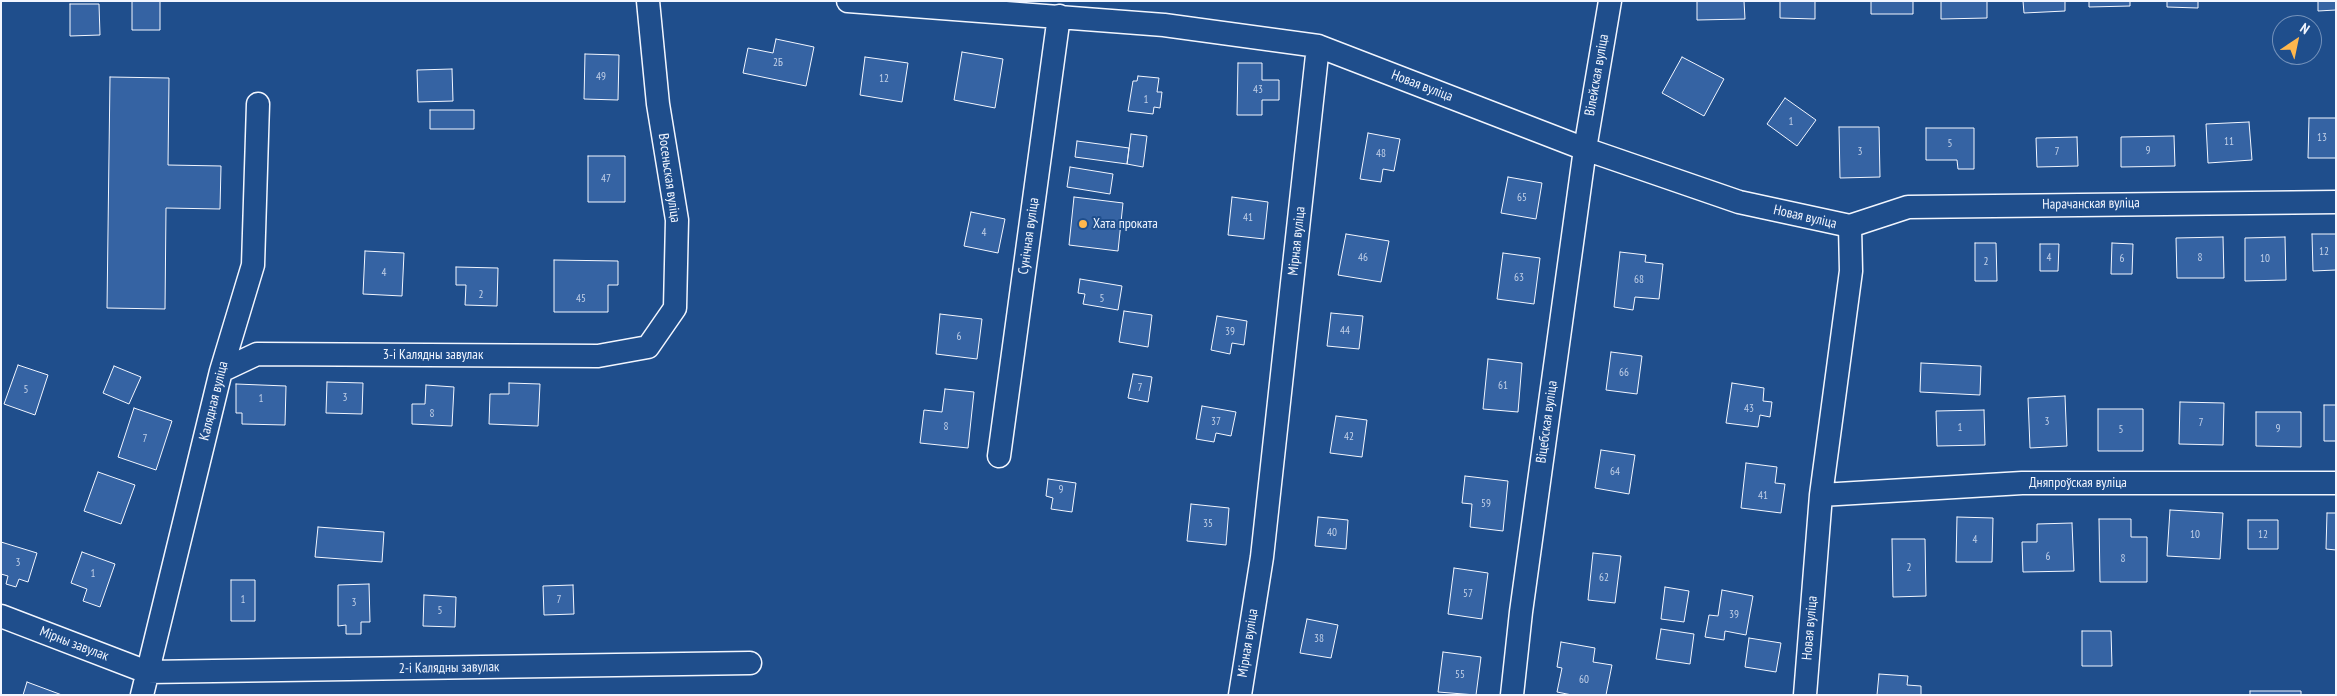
<!DOCTYPE html>
<meta charset="utf-8">
<style>
body{margin:0}
#map{position:relative;width:2337px;height:696px;overflow:hidden;background:#1f4e8c;font-family:"PT Sans Narrow",sans-serif}
canvas{display:block}
.frame{position:absolute;inset:0;border:2px solid #f2f6ff;pointer-events:none}
.north{position:absolute;left:2272px;top:15px;width:50px;height:50px;box-sizing:border-box;background:#1f4e8c;border:1px solid #7391ba;border-radius:50%;rotate:34deg;font-size:14px;font-weight:700;line-height:20px;text-align:center;color:#f2f6ff}
.north::after{content:'';display:block;margin:auto;width:18px;height:22px;background:#ffb74d;clip-path:polygon(50% 0,100% 100%,50% 72%,0 100%)}
</style>
<div id="map">
<canvas width="2337" height="696"></canvas>
<div class="frame"></div>
<div class="north">N</div>
</div>
<script>
const ctx = document.querySelector('canvas').getContext('2d');
ctx.lineJoin = 'round';
function fillPath(path, color) { ctx.fillStyle = color; ctx.fill(path, 'evenodd'); }
const toPath = rows => new Path2D(rows.map(r => 'M' + r).join(''));
function trace(path, color, width, dash) { ctx.strokeStyle = color; ctx.lineWidth = width; ctx.lineCap = dash ? 'butt' : 'round'; ctx.setLineDash(dash || []); ctx.stroke(path); }
function write(font, color, halo, rows, align = 'center') {
  ctx.font = font + ' "PT Sans Narrow",sans-serif'; ctx.lineWidth = 4; ctx.setLineDash([]); ctx.textBaseline = 'middle'; ctx.strokeStyle = halo; ctx.fillStyle = color; for (const [text, x, y, turn = 0] of rows) {
    ctx.save(); ctx.translate(x, y); ctx.rotate((+turn || 0) * Math.PI / 180); ctx.textAlign = isNaN(turn) ? turn : align; if (halo) ctx.strokeText(text, 0, 0); ctx.fillText(text, 0, 0); ctx.restore();
  }
}
const building = toPath([
 [132,1,160,1,160,30,132,30,132,1],
 [1697,1,1744,1,1745,19,1697,20,1697,1],
 [1780,1,1815,1,1815,19,1780,18,1780,1],
 [1871,1,1913,1,1913,14,1871,14,1871,1],
 [1941,1,1987,1,1987,18,1941,19,1941,1],
 [2023,1,2065,1,2065,11,2024,13,2023,1],
 [2089,1,2130,1,2130,6,2089,7,2089,1],
 [2167,1,2198,1,2198,8,2167,7,2167,1],
 [2318,1,2336,1,2336,10,2318,11,2318,1],
 [70,4,99,4,100,35,70,36,70,4],
 [776,39,814,47,806,86,743,73,748,48,773,53,776,39],
 [962,52,1003,59,995,108,954,100,962,52],
 [585,54,619,55,618,100,584,99,585,54],
 [865,57,908,63,902,102,860,95,865,57],
 [1682,57,1724,79,1704,116,1662,93,1682,57],
 [1238,63,1262,63,1262,80,1279,80,1279,100,1262,100,1262,115,1237,115,1238,63],
 [452,69,453,101,418,102,417,70,452,69],
 [1138,76,1159,78,1157,92,1162,92,1160,108,1154,107,1153,114,1128,111,1133,81,1137,81,1138,76],
 [110,77,169,78,168,165,221,166,220,209,166,208,165,309,107,308,110,77],
 [1785,98,1816,120,1797,146,1767,124,1785,98],
 [430,110,474,110,474,129,430,129,430,110],
 [2309,118,2336,118,2336,158,2308,158,2309,118],
 [2249,122,2252,160,2208,163,2206,124,2249,122],
 [1839,127,1879,127,1880,177,1840,178,1839,127],
 [1926,128,1974,128,1974,169,1958,169,1957,160,1926,160,1926,128],
 [1368,133,1400,139,1394,171,1383,169,1381,182,1360,179,1368,133],
 [1131,134,1147,136,1143,167,1127,164,1131,134],
 [2174,136,2175,166,2121,167,2121,137,2174,136],
 [2077,137,2078,166,2037,167,2036,138,2077,137],
 [1077,141,1129,148,1127,164,1075,157,1077,141],
 [588,156,625,156,625,202,588,202,588,156],
 [1070,167,1113,174,1110,194,1067,187,1070,167],
 [1508,177,1542,183,1536,219,1501,213,1508,177],
 [1074,197,1123,203,1118,251,1069,245,1074,197],
 [1232,197,1268,202,1264,239,1228,235,1232,197],
 [971,212,1005,219,998,253,964,246,971,212],
 [1346,234,1389,241,1381,282,1338,275,1346,234],
 [2312,234,2336,234,2336,270,2313,271,2312,234],
 [2223,237,2224,278,2177,278,2176,238,2223,237],
 [2285,237,2286,280,2245,281,2245,238,2285,237],
 [1975,243,1996,243,1997,281,1975,281,1975,243],
 [2112,243,2133,244,2132,274,2111,274,2112,243],
 [2040,244,2059,244,2058,271,2040,271,2040,244],
 [365,251,404,253,402,296,363,294,365,251],
 [1620,252,1646,255,1645,262,1663,264,1659,299,1635,297,1633,310,1614,307,1620,252],
 [1503,253,1540,258,1534,304,1497,299,1503,253],
 [554,260,618,261,618,285,608,285,608,312,554,312,554,260],
 [456,267,498,268,497,306,465,305,466,285,456,285,456,267],
 [1080,279,1122,286,1118,310,1083,304,1085,294,1078,293,1080,279],
 [1124,311,1152,315,1148,347,1119,342,1124,311],
 [1331,313,1363,316,1359,349,1327,346,1331,313],
 [940,314,982,319,977,359,936,354,940,314],
 [1217,316,1247,321,1244,345,1232,343,1230,354,1211,350,1217,316],
 [1611,352,1642,356,1637,394,1606,390,1611,352],
 [1488,359,1522,363,1518,412,1483,409,1488,359],
 [1921,363,1981,366,1980,395,1920,392,1921,363],
 [18,365,48,375,35,415,4,404,18,365],
 [114,366,141,377,129,404,103,393,114,366],
 [1133,374,1152,377,1148,402,1128,398,1133,374],
 [327,382,363,383,362,414,326,413,327,382],
 [509,383,540,384,538,426,489,424,490,394,509,394,509,383],
 [1732,383,1764,388,1763,401,1772,402,1770,417,1760,415,1758,427,1726,423,1732,383],
 [236,384,286,386,285,425,242,424,242,413,236,413,236,384],
 [426,385,454,387,452,426,412,424,412,404,425,404,426,385],
 [945,389,974,392,968,448,920,443,924,410,942,412,945,389],
 [2065,396,2067,446,2030,448,2028,398,2065,396],
 [2180,402,2224,403,2223,445,2179,444,2180,402],
 [2324,405,2336,405,2336,441,2324,441,2324,405],
 [1202,406,1236,412,1231,436,1216,433,1214,442,1196,439,1202,406],
 [134,408,172,421,156,470,118,457,134,408],
 [2098,409,2143,409,2143,451,2098,451,2098,409],
 [1984,410,1985,445,1937,446,1936,411,1984,410],
 [2256,412,2301,412,2301,447,2256,446,2256,412],
 [1336,416,1367,420,1362,457,1330,453,1336,416],
 [1601,450,1635,455,1629,494,1595,488,1601,450],
 [1746,463,1777,467,1775,483,1785,484,1781,513,1741,508,1746,463],
 [98,472,135,485,121,524,84,511,98,472],
 [1465,476,1508,481,1503,531,1470,527,1472,504,1462,503,1465,476],
 [1048,479,1076,483,1072,512,1051,509,1053,498,1046,496,1048,479],
 [1191,504,1229,508,1226,545,1187,541,1191,504],
 [2170,510,2223,513,2220,559,2167,556,2170,510],
 [2327,513,2336,513,2336,550,2326,549,2327,513],
 [1318,517,1348,520,1346,549,1315,546,1318,517],
 [1957,517,1993,518,1992,562,1956,562,1957,517],
 [2099,519,2131,519,2131,537,2147,537,2147,582,2100,582,2099,519],
 [2248,520,2278,520,2278,549,2248,549,2248,520],
 [2072,523,2074,571,2023,572,2022,542,2037,542,2037,524,2072,523],
 [318,527,384,532,382,562,315,557,318,527],
 [1892,539,1925,539,1926,596,1893,597,1892,539],
 [1,542,37,553,28,582,19,579,16,587,6,584,8,576,1,574,1,542],
 [82,552,115,564,100,607,83,601,87,589,71,583,82,552],
 [1593,553,1621,556,1615,603,1588,600,1593,553],
 [1454,568,1488,573,1482,619,1448,614,1454,568],
 [231,580,255,580,255,621,231,621,231,580],
 [369,584,370,622,361,622,361,634,346,634,346,625,338,626,338,585,369,584],
 [573,585,574,614,544,615,543,586,573,585],
 [1665,587,1689,591,1684,622,1661,619,1665,587],
 [1722,590,1753,596,1746,635,1725,631,1724,640,1705,637,1709,615,1718,616,1722,590],
 [424,595,456,597,455,627,423,626,424,595],
 [1307,619,1338,625,1331,658,1300,653,1307,619],
 [1661,629,1694,634,1690,664,1656,659,1661,629],
 [2082,631,2111,631,2112,666,2082,666,2082,631],
 [1749,638,1781,643,1776,672,1745,667,1749,638],
 [1561,642,1595,648,1593,662,1612,665,1606,695,1572,695,1557,692,1562,668,1557,667,1561,642],
 [1443,652,1481,657,1476,695,1438,692,1443,652],
 [1879,674,1908,676,1907,685,1921,686,1921,695,1877,695,1879,674],
 [27,682,62,695,23,695,27,682],
 [2250,691,2301,691,2301,695,2250,695,2250,691]
]);
fillPath(building, '#3563a3');
trace(building, '#f2f6ff', 1);
const minor = toPath([
 [848,1,1164,25,1318,46,1262,557,1240,695],
 [1318,46,1585,149,1739,202,1850,226,1851,271,1821,495,1805,695],
 [1850,226,1908,207,2336,202],
 [221,371,257,354,598,356,648,347,675,308,677,220,658,104,648,1],
 [999,456,1059,16],
 [1821,495,2022,483,2336,483],
 [1,616,147,672,750,663],
 [142,695,221,371,253,265,258,104],
 [1512,695,1521,612,1585,149,1610,1]
]);
trace(minor, '#f2f6ff', 25);
trace(minor, '#1f4e8c', 22);
for (const [x, y, r, color] of [
 [1083,224,5,"#ffb74d"]
]) { const dot = new Path2D(); dot.arc(x, y, r, 0, 2 * Math.PI); ctx.fillStyle = color; ctx.fill(dot); trace(dot, '#1f4e8c', 2); }
write('11px', '#c3d1e8', null, [
 ["2Б",778,63],
 ["49",601,77],
 ["12",884,79],
 ["43",1258,90],
 ["1",1146,100],
 ["1",1791,122],
 ["13",2322,138],
 ["11",2229,142],
 ["5",1950,144],
 ["9",2148,151],
 ["3",1860,152],
 ["7",2057,152],
 ["48",1381,154],
 ["47",606,179],
 ["65",1522,198],
 ["41",1248,218],
 ["4",984,233],
 ["12",2324,252],
 ["46",1363,258],
 ["4",2049,258],
 ["8",2200,258],
 ["6",2122,259],
 ["10",2265,259],
 ["2",1986,262],
 ["4",384,273],
 ["63",1519,278],
 ["68",1639,280],
 ["2",481,295],
 ["45",581,299],
 ["5",1102,299],
 ["44",1345,331],
 ["39",1230,332],
 ["6",959,337],
 ["66",1624,373],
 ["61",1503,386],
 ["7",1140,388],
 ["5",26,390],
 ["3",345,398],
 ["1",261,399],
 ["43",1749,409],
 ["8",432,414],
 ["37",1216,422],
 ["3",2047,422],
 ["7",2201,423],
 ["8",946,427],
 ["1",1960,428],
 ["9",2278,429],
 ["5",2121,430],
 ["42",1349,437],
 ["7",145,439],
 ["64",1615,472],
 ["9",1061,490],
 ["41",1763,496],
 ["59",1486,504],
 ["35",1208,524],
 ["40",1332,533],
 ["10",2195,535],
 ["12",2263,535],
 ["4",1975,540],
 ["6",2048,557],
 ["8",2123,559],
 ["3",18,563],
 ["2",1909,568],
 ["1",93,574],
 ["62",1604,578],
 ["57",1468,594],
 ["1",243,600],
 ["7",559,600],
 ["3",354,603],
 ["5",440,611],
 ["39",1734,615],
 ["38",1319,639],
 ["55",1460,675],
 ["60",1584,680]
]);
write('14px', '#f2f6ff', '#1f4e8c', [
 ["Вілейская вуліца",1597,75,-80],
 ["Новая вуліца",1422,86,21],
 ["Восеньская вуліца",669,178,82],
 ["Нарачанская вуліца",2091,204,-1],
 ["Новая вуліца",1805,217,13],
 ["Сунічная вуліца",1029,236,-82],
 ["Мірная вуліца",1297,241,-84],
 ["3-і Калядны завулак",433,355],
 ["Калядная вуліца",214,401,-76],
 ["Віцебская вуліца",1547,422,-82],
 ["Дняпроўская вуліца",2078,483],
 ["Новая вуліца",1810,628,-85],
 ["Мірная вуліца",1248,643,-81],
 ["Мірны завулак",74,644,21],
 ["2-і Калядны завулак",449,668,-1]
]);
write('14px', '#f2f6ff', '#1f4e8c', [
 ["Хата проката",1093,224]
], 'left');
</script>
